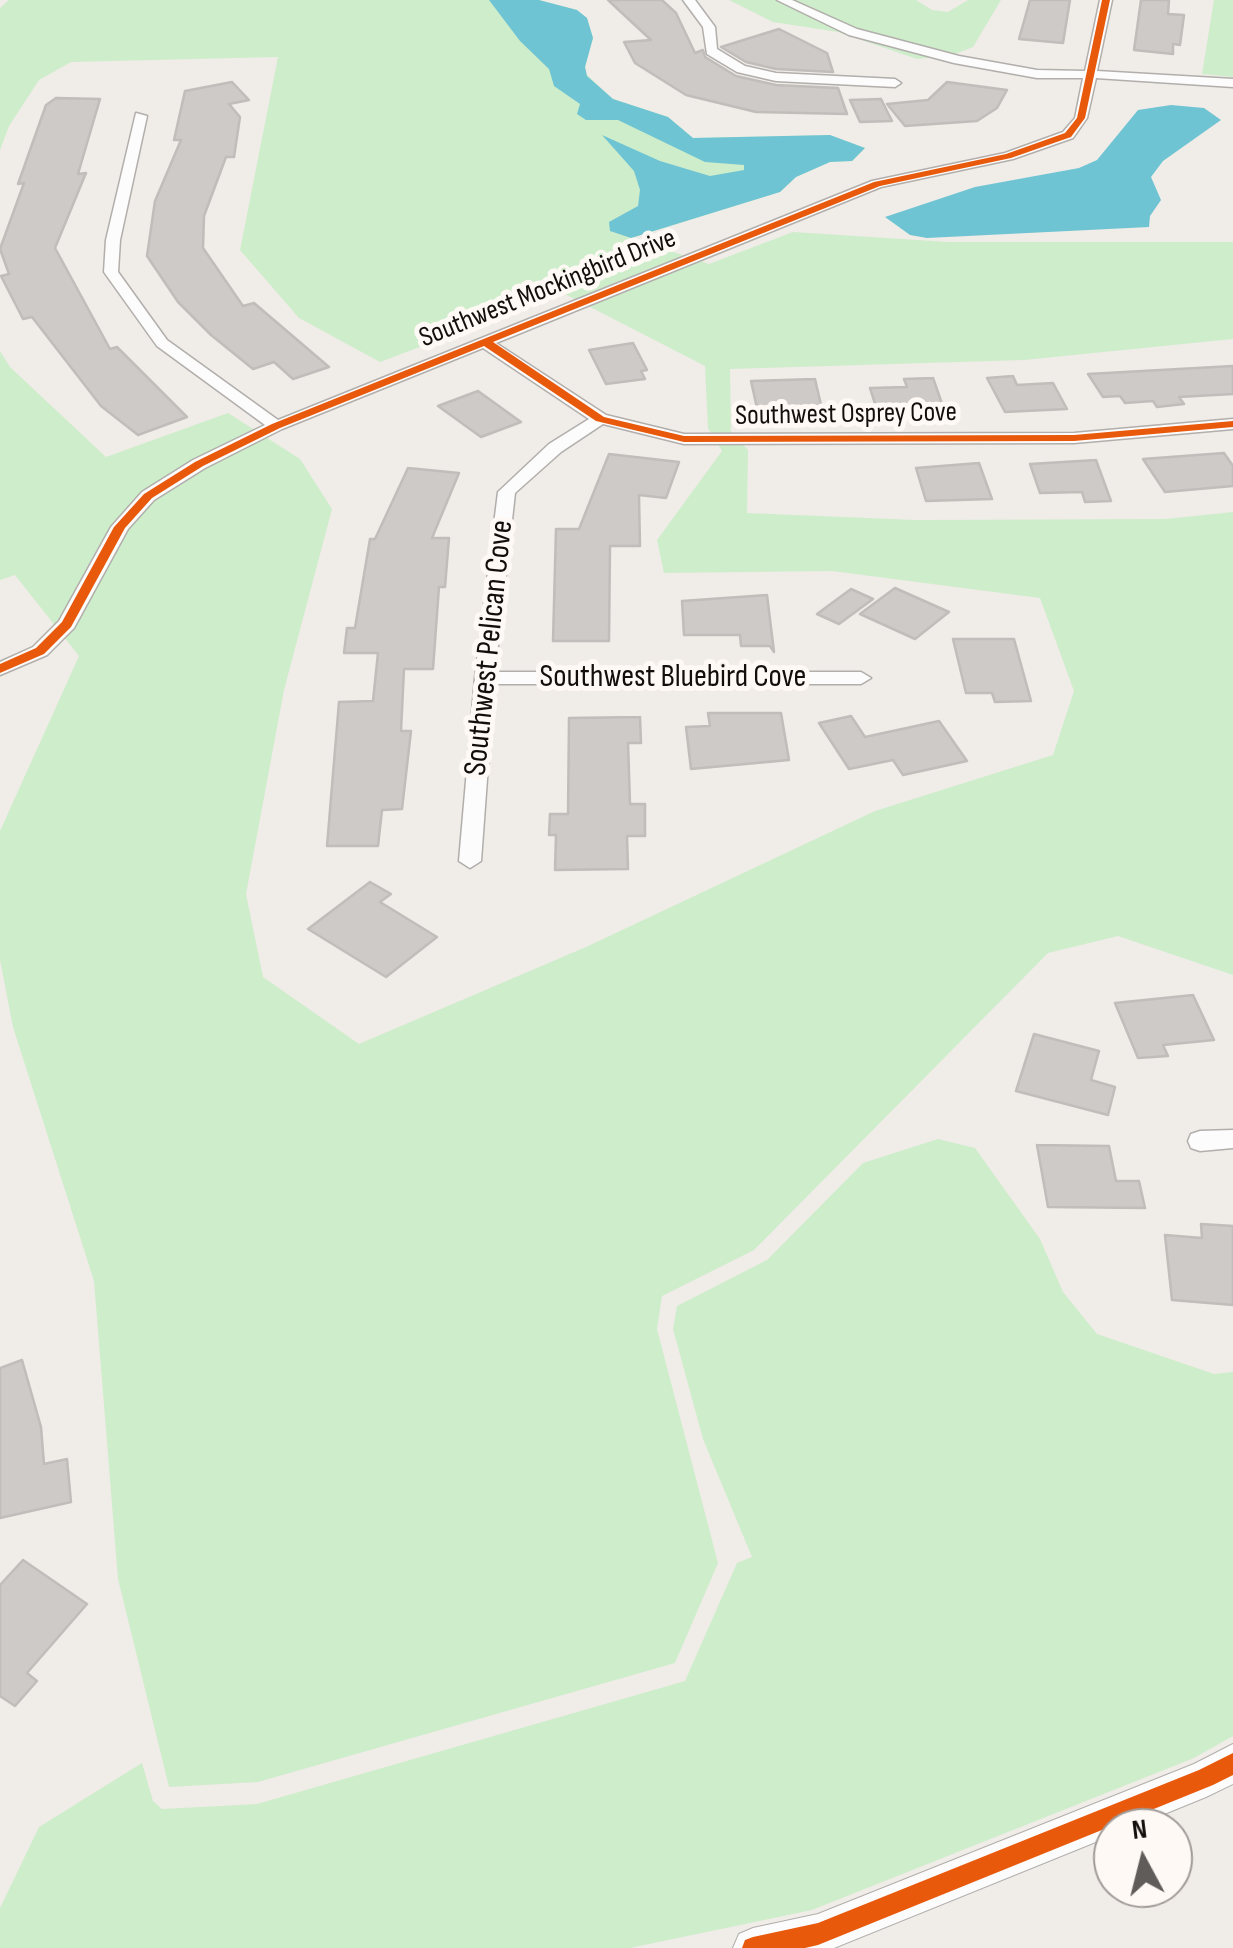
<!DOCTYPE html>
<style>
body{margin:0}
#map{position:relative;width:1233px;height:1948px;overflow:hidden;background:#f0ece8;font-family:"Sofia Sans Condensed",sans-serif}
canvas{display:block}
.north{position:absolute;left:1093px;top:1808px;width:100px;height:100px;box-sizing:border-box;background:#fff9f5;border:2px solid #a09b98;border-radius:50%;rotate:353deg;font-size:28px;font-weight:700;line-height:40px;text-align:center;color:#110e0c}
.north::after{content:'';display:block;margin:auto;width:35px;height:45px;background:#5f5c59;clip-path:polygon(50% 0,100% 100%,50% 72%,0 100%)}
</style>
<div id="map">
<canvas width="1233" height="1948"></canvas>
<div class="north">N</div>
</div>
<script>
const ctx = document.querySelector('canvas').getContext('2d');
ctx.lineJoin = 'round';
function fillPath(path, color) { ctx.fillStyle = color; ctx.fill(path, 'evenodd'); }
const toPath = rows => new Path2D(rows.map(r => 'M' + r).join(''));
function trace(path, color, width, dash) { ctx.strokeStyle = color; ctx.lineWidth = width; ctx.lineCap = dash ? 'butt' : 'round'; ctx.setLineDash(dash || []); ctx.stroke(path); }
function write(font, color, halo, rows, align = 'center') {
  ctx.font = font + ' "Sofia Sans Condensed",sans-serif'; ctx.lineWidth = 10; ctx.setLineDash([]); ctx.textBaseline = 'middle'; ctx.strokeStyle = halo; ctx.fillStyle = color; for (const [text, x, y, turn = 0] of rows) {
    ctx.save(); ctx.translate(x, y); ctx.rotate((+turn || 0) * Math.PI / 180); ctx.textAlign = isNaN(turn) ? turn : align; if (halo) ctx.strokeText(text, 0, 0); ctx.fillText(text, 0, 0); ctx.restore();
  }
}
fillPath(toPath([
 [9,0,539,0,577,10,587,18,593,38,585,67,587,75,613,99,668,117,693,138,830,135,865,148,852,161,830,162,796,177,780,192,632,238,709,264,793,232,949,242,1233,242,1233,339,1024,360,730,369,731,432,748,450,747,513,916,520,1165,519,1233,512,1233,975,1118,936,1048,953,754,1250,662,1296,657,1329,718,1563,675,1663,258,1782,169,1787,118,1579,94,1281,13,1027,0,960,0,831,79,656,15,575,0,580,0,351,10,367,106,457,228,413,300,459,332,509,284,690,246,894,263,977,359,1044,586,947,875,811,1053,755,1074,691,1040,598,832,571,664,573,657,540,722,451,708,428,705,366,563,293,380,362,299,318,240,250,278,57,71,62,39,80,9,126,0,150,0,8],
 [729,0,916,0,932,10,948,12,968,0,1001,0,973,47,950,56,917,59,838,32,773,22],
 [1214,0,1233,0,1233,77,1202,74],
 [938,1139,975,1148,1040,1239,1063,1292,1097,1334,1214,1374,1233,1372,1233,1736,1194,1758,812,1910,630,1948,0,1948,0,1908,39,1827,142,1763,153,1801,162,1809,257,1804,685,1681,737,1563,752,1557,703,1439,673,1329,677,1306,767,1260,863,1163]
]), '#ceedcb');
fillPath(toPath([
 [489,0,539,0,577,10,587,18,593,38,585,67,587,76,613,99,668,117,693,138,830,135,865,148,852,161,830,162,796,177,780,192,631,238,610,231,609,222,638,206,640,190,634,171,602,135,660,161,710,176,744,170,744,165,705,162,618,120,586,120,577,114,580,104,554,86,549,69,520,41],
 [1171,105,1204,108,1221,120,1163,161,1151,177,1161,200,1150,216,1149,227,927,238,910,235,885,217,975,187,1079,168,1097,160,1138,110]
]), '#6fc4d3');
const building = toPath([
 [608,0,662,0,676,13,695,53,703,50,705,57,736,76,776,85,838,88,847,114,756,112,686,95,635,63,624,42,651,40,608,0],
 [1030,0,1070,0,1063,43,1019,39,1030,0],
 [1141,0,1169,0,1168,14,1184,15,1180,45,1173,44,1173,54,1134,50,1141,0],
 [779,29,827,53,833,72,776,69,746,62,721,47,779,29],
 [232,82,249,100,229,104,240,117,234,157,226,157,204,216,203,248,243,306,254,303,329,367,293,379,274,362,253,369,211,335,178,302,147,256,155,201,181,140,174,140,185,91,232,82],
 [947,82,1007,90,997,108,977,121,905,126,887,104,928,100,947,82],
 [56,98,100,99,78,174,86,173,55,248,110,349,117,347,187,417,138,435,101,406,32,317,23,319,1,276,9,274,0,249,24,183,18,184,46,105,56,98],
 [881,99,892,121,860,122,850,100,881,99],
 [633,343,647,370,641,371,645,379,606,384,589,350,633,343],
 [1233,366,1233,394,1179,397,1184,404,1157,407,1153,401,1125,403,1120,396,1103,397,1088,374,1233,366],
 [1013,376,1017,385,1053,383,1067,409,1005,412,987,378,1013,376],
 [933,378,945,412,877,410,870,388,907,387,904,379,933,378],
 [815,379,821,405,781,406,783,417,759,417,751,381,815,379],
 [478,391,521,422,481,437,438,406,478,391],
 [1224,453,1233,466,1233,486,1165,492,1143,459,1224,453],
 [609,454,679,462,666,498,639,495,640,546,610,546,609,641,553,641,556,529,579,529,609,454],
 [1096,460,1111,501,1085,502,1082,492,1040,493,1030,464,1096,460],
 [979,463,992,499,926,501,916,468,979,463],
 [408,468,459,473,432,538,449,538,445,587,439,587,433,669,404,669,401,731,411,731,402,809,382,810,378,846,327,846,339,702,373,701,378,653,344,653,347,628,355,628,370,539,375,539,408,468],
 [895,588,949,612,915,639,860,614,895,588],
 [851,589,873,599,839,624,817,614,851,589],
 [767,595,774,652,770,646,741,646,740,635,684,635,682,601,767,595],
 [953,639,1014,639,1031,701,995,702,992,693,966,693,953,639],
 [708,713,781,713,789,760,691,769,686,727,710,726,708,713],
 [851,716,865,737,939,721,967,761,903,775,893,760,849,769,819,723,851,716],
 [640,717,641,743,628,743,630,804,645,804,645,836,627,836,628,869,555,870,556,835,549,835,550,814,568,814,569,718,640,717],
 [370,882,391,894,380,902,437,937,386,977,308,929,370,882],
 [1193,995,1214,1040,1163,1045,1168,1056,1138,1058,1115,1003,1193,995],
 [1034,1034,1099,1051,1091,1080,1115,1087,1108,1115,1016,1091,1034,1034],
 [1037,1145,1109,1146,1116,1181,1139,1181,1145,1208,1048,1207,1037,1145],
 [1201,1224,1233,1226,1233,1305,1172,1300,1165,1235,1202,1238,1201,1224],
 [22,1360,41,1427,44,1464,67,1459,71,1502,0,1518,0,1368,22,1360],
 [23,1560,87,1604,27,1673,37,1681,15,1706,0,1696,0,1585,23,1560]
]);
fillPath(building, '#cdcac7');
trace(building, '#c0bdba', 2.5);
const minor = toPath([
 [683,0,695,0,715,27,717,49,745,66,776,73,895,79,901,83,895,87,776,81,737,72,707,54,703,27,683,0],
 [777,0,792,0,857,29,959,56,1037,70,1085,71,1100,0,1112,0,1097,71,1233,79,1233,87,1096,78,1087,118,1073,138,1013,159,881,187,496,343,606,415,684,434,1074,433,1233,419,1233,429,1074,443,684,444,603,424,561,452,515,493,495,672,861,672,871,678,861,684,494,684,481,861,470,868,459,861,475,678,498,492,549,444,589,419,483,348,282,429,205,468,154,500,128,529,74,628,47,655,0,675,0,662,33,647,59,621,111,527,142,492,193,460,265,425,157,346,104,272,106,240,136,113,147,116,120,240,118,272,167,340,278,420,872,181,1005,153,1063,132,1075,118,1083,78,1037,78,954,63,849,35,777,0],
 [1233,1130,1233,1148,1200,1151,1191,1148,1188,1141,1191,1134,1200,1131,1233,1130]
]);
const tertiary = toPath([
 [1233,1744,1233,1784,1206,1797,1130,1828,1113,1828,1113,1835,834,1948,733,1948,739,1934,753,1928,818,1914,1194,1764,1233,1744]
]);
trace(minor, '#b1aeab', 3);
trace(tertiary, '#b1aeab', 2);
fillPath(minor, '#fdfcfc');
fillPath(tertiary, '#fdfcfc');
fillPath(toPath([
 [1102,0,1110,0,1085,118,1071,137,1011,158,880,186,493,342,604,417,684,436,1074,435,1233,421,1233,427,1074,441,684,442,596,421,484,346,280,428,203,466,152,498,125,528,71,627,44,654,0,673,0,664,36,648,62,622,114,527,144,494,195,462,272,424,874,182,1006,154,1065,133,1077,118,1102,0],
 [1233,1753,1233,1775,1213,1785,818,1945,805,1948,742,1948,745,1940,753,1937,818,1923,1199,1770,1233,1753]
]), '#e8590c');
write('28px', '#110e0c', '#fff9f5', [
 ["Southwest Mockingbird Drive",548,289,-22],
 ["Southwest Osprey Cove",846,415,-1]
]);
write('32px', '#110e0c', '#fff9f5', [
 ["Southwest Pelican Cove",490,648,-84],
 ["Southwest Bluebird Cove",673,678]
]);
</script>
